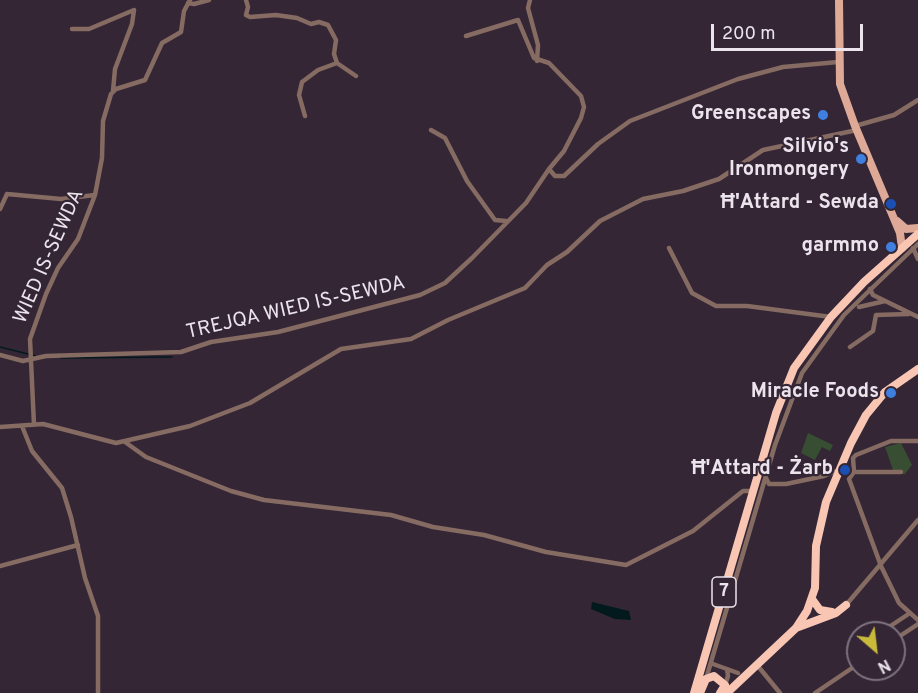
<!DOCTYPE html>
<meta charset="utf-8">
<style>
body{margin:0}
#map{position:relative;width:918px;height:693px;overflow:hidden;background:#342635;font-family:Overpass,sans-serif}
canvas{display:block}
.north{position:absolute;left:846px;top:621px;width:60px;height:60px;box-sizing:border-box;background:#342635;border:2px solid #7e727f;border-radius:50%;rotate:152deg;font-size:16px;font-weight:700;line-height:24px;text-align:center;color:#ece4ed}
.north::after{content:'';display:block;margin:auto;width:21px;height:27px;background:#caba3a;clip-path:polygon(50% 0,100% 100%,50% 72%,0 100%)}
.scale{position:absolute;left:711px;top:24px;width:152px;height:27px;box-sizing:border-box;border:3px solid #ece4ed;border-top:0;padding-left:8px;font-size:18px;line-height:21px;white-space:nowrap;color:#ece4ed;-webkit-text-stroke:4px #342635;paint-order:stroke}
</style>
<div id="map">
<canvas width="918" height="693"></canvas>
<div class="north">N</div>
<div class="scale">200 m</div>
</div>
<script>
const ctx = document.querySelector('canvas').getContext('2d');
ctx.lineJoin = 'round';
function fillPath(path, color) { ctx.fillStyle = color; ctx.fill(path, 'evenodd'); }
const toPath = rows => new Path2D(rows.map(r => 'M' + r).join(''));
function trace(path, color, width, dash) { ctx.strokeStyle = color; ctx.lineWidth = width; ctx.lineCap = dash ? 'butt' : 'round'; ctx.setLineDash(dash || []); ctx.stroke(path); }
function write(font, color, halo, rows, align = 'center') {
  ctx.font = font + ' Overpass,sans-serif'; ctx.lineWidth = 4.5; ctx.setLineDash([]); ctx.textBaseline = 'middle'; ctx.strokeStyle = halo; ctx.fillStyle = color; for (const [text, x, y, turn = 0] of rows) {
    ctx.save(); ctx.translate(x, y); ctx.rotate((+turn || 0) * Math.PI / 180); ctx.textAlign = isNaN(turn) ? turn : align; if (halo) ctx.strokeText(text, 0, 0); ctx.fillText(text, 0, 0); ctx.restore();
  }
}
fillPath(toPath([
 [808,433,833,445,830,451,822,447,815,460,801,453],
 [901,443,912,465,904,475,901,470,893,470,885,447]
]), '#384e33');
fillPath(toPath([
 [592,602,629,611,631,620,615,619,591,609]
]), '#021a1e');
trace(toPath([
 [0,347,36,356],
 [61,358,172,357]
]), '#021a1e', 1.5);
trace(toPath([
 [246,0,248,7,246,15,250,17,276,15,297,18,311,24,319,22,328,25,336,40,334,54,337,63,356,76],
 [530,0,528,8,538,45,537,61],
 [188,3,194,4,209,0],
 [72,29,89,29,134,10,132,24,115,69,113,91],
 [466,36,518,20,534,58,549,63,581,96,584,107,581,118,564,151,549,169],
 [305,116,299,95,302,82,318,70,337,63],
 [855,126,894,115,918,100],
 [431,130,445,138,467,181,495,220,506,221],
 [0,209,7,194,61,199,95,195],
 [669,248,692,293,716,306,747,306,831,317],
 [913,248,918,259],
 [870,289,873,295,918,317],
 [859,307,885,301],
 [850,347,873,331,876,315,909,314],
 [0,355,23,361,46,356,181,352,211,342,278,332,420,295,445,283,472,258,526,203,549,169,555,176,564,176,598,144,630,121,738,79,783,67,838,62],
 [34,425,30,339,46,294,58,268,78,239,95,195,102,158,103,121,111,94,116,89,145,80,162,43,181,32,184,11,190,0],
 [22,426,32,451,62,488,71,517,85,578,98,616,98,693],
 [0,427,43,424,116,443,190,426,250,403,341,349,411,339,448,320,525,288,547,265,567,252,600,221,643,199,683,191,719,179,763,150,857,130],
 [918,441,891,441,856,455,853,458,854,472,849,479,881,566,899,603,918,620],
 [125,442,146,457,231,491,264,500,391,515,433,527,484,535,546,552,626,565,693,531,743,491,753,491],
 [854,472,901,472],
 [766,478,769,484,786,484,824,476,839,470],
 [0,566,78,545],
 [846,605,918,520],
 [880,633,910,613],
 [894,640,918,624],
 [713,664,738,673],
 [757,665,780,693],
 [706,679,775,445,802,373,844,315,918,244],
 [725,685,728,676,727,669],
 [815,693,858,664]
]), '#856b62', 4.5);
trace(toPath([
 [839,0,840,84,855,126,900,233,902,248],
 [897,221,906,229,918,228]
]), '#deaa97', 8);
trace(toPath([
 [812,599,820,610,832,612],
 [796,628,836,613,846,605],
 [694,693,776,413,794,368,831,317,864,282,918,234],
 [700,693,706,679,714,676,725,685,720,693],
 [727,693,796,628,807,611,815,588,816,546,826,502,851,443,866,415,885,392,918,369]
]), '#f9c6b4', 8);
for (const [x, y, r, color] of [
 [823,115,6,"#3f7fe0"],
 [861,159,6,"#3f7fe0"],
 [891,204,6,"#1a4fb4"],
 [891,247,6,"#3f7fe0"],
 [891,393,6,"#3f7fe0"],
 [845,470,6,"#1a4fb4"]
]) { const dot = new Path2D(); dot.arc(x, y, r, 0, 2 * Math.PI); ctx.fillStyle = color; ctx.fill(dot); trace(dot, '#342635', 2); }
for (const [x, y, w] of [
 [724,592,24]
]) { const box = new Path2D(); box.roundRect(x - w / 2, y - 15, w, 30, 4.5); ctx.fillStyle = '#342635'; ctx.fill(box); trace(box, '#ece4ed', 1.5); }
write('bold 18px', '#ece4ed', null, [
 ["7",724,592]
]);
write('bold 20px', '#ece4ed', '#342635', [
 ["Greenscapes",811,115],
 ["Silvio's",849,148],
 ["Ironmongery",849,171],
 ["Ħ'Attard - Sewda",879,204],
 ["garmmo",879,247],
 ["Miracle Foods",879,393],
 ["Ħ'Attard - Żarb",833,470]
], 'right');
write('20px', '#ece4ed', '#342635', [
 ["WIED IS-SEWDA",50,257,-66],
 ["TREJQA WIED IS-SEWDA",296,309,-13]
]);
</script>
